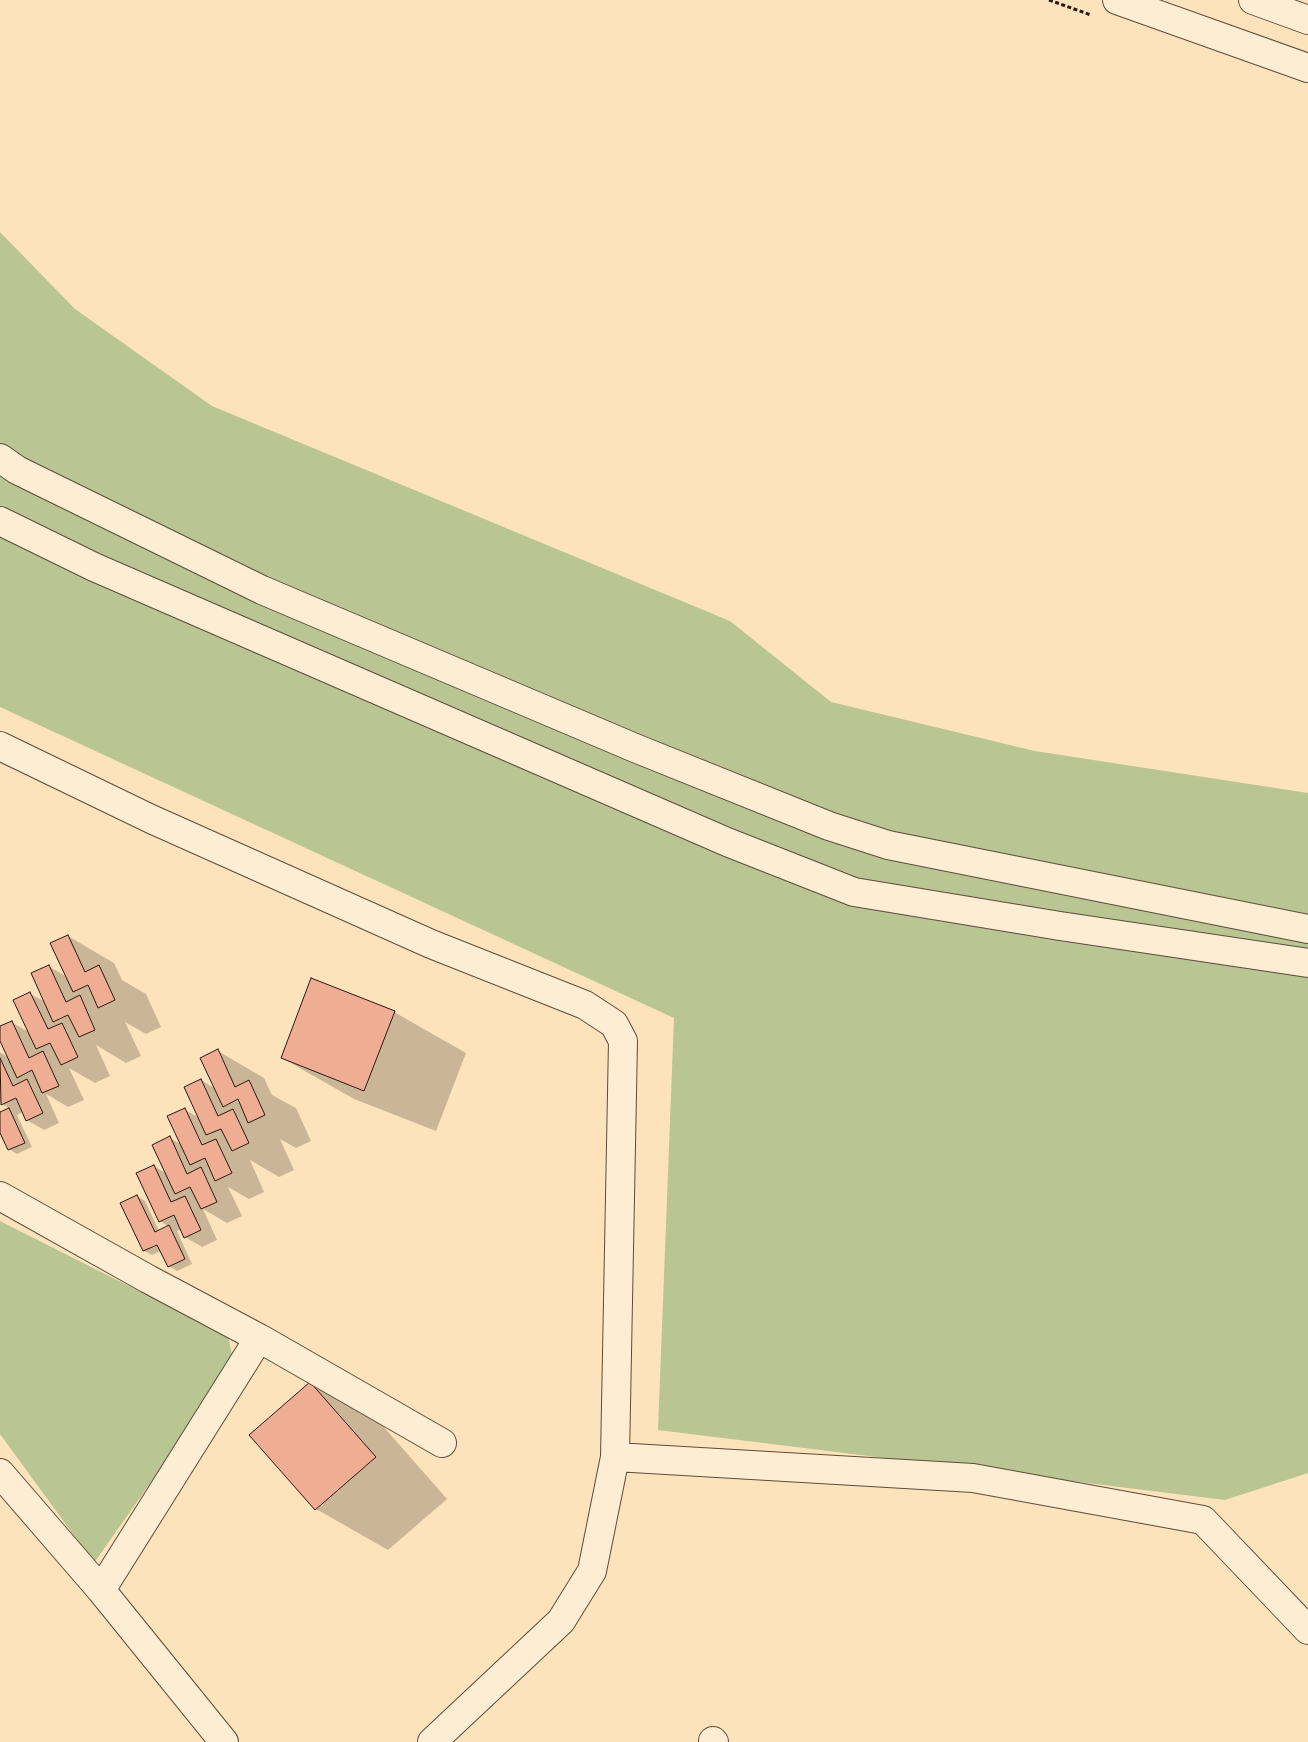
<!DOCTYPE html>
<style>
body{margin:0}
canvas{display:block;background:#fce3bc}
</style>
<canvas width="1308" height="1742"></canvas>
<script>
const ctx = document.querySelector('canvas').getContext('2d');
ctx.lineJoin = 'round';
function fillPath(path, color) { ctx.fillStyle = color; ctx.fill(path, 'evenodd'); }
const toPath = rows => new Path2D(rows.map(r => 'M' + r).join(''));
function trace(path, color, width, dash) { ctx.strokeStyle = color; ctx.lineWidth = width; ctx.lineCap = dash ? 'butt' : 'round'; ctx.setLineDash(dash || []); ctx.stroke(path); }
fillPath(toPath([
 [0,232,75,309,212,406,730,621,831,702,1035,751,1308,793,1308,1473,1225,1500,658,1430,674,1018,0,707],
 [0,1221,228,1336,234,1364,94,1563,0,1434]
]), '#bac594');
fillPath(toPath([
 [68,936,114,963,122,980,146,994,161,1027,146,1034,125,1022,141,1056,126,1063,96,1045,110,1076,95,1083,69,1068,84,1100,68,1107,46,1094,59,1123,44,1130,27,1120,23,1112,17,1115,32,1147,17,1154,9,1149,2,1134,0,1134,0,1114,10,1109,2,1104,0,1101,0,1052,9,1058,0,1038,0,1027,11,1022,29,1032,30,994,46,1002,48,966,67,977],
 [394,1012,466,1053,436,1131,354,1099,282,1058],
 [218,1051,264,1078,272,1095,296,1108,311,1141,296,1148,280,1139,294,1170,279,1177,250,1160,264,1192,249,1199,228,1187,242,1216,227,1223,203,1209,217,1240,202,1247,185,1237,181,1229,177,1231,192,1264,177,1271,169,1266,161,1251,152,1255,144,1251,137,1196,145,1201,159,1231,169,1227,160,1221,154,1166,167,1174,170,1138,182,1145,185,1110,200,1118,201,1080,216,1089],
 [310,1384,382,1425,447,1499,388,1550,316,1509]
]), '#0003');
const building = toPath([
 [68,935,85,972,99,965,115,1000,98,1008,88,985,73,992,50,943,68,935],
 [49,965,66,1002,80,995,95,1030,79,1037,68,1015,53,1022,31,973,49,965],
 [311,978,395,1011,364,1091,281,1058,311,978],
 [30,992,48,1029,62,1023,78,1057,61,1065,50,1043,36,1049,13,1000,30,992],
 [12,1021,29,1058,43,1051,59,1086,42,1093,32,1070,17,1078,0,1041,0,1026,12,1021],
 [218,1049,235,1087,249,1080,265,1115,248,1123,238,1099,223,1107,200,1058,218,1049],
 [0,1058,13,1086,27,1079,43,1113,26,1121,16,1098,1,1105,0,1058],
 [201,1079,218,1116,233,1109,249,1143,232,1151,221,1129,206,1135,184,1087,201,1079],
 [9,1108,25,1143,8,1150,0,1133,0,1112,9,1108],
 [185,1108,202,1145,216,1139,232,1173,215,1181,205,1158,190,1165,167,1116,185,1108],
 [170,1136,187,1174,201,1167,217,1202,201,1209,190,1187,175,1194,152,1145,170,1136],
 [154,1165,171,1202,185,1196,201,1230,184,1238,174,1215,159,1222,136,1173,154,1165],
 [137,1195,155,1232,169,1225,185,1259,168,1267,157,1245,143,1251,120,1203,137,1195],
 [310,1382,376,1457,315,1510,249,1435,310,1382]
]);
fillPath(building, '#efad93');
trace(building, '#2a1910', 1);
const minor = toPath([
 [1117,0,1308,68],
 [1253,0,1308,20],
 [0,458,17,470,262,590,635,748,829,826,888,845,1308,929],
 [0,521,94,567,727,842,854,892,1060,926,1308,963],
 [0,746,151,819,431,944,585,1005,614,1024,623,1041,615,1457,592,1571,561,1621,432,1742],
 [0,1196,148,1279,259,1338,442,1443],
 [615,1457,973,1478,1203,1520,1308,1630],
 [0,1473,101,1590,224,1742],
 [101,1590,259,1338],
 [713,1741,714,1742]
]);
trace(minor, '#5e4c3b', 30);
trace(toPath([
 [1049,0,1091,15]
]), '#2a1910', 3, [4, 2.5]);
trace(minor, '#fdedd3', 28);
</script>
